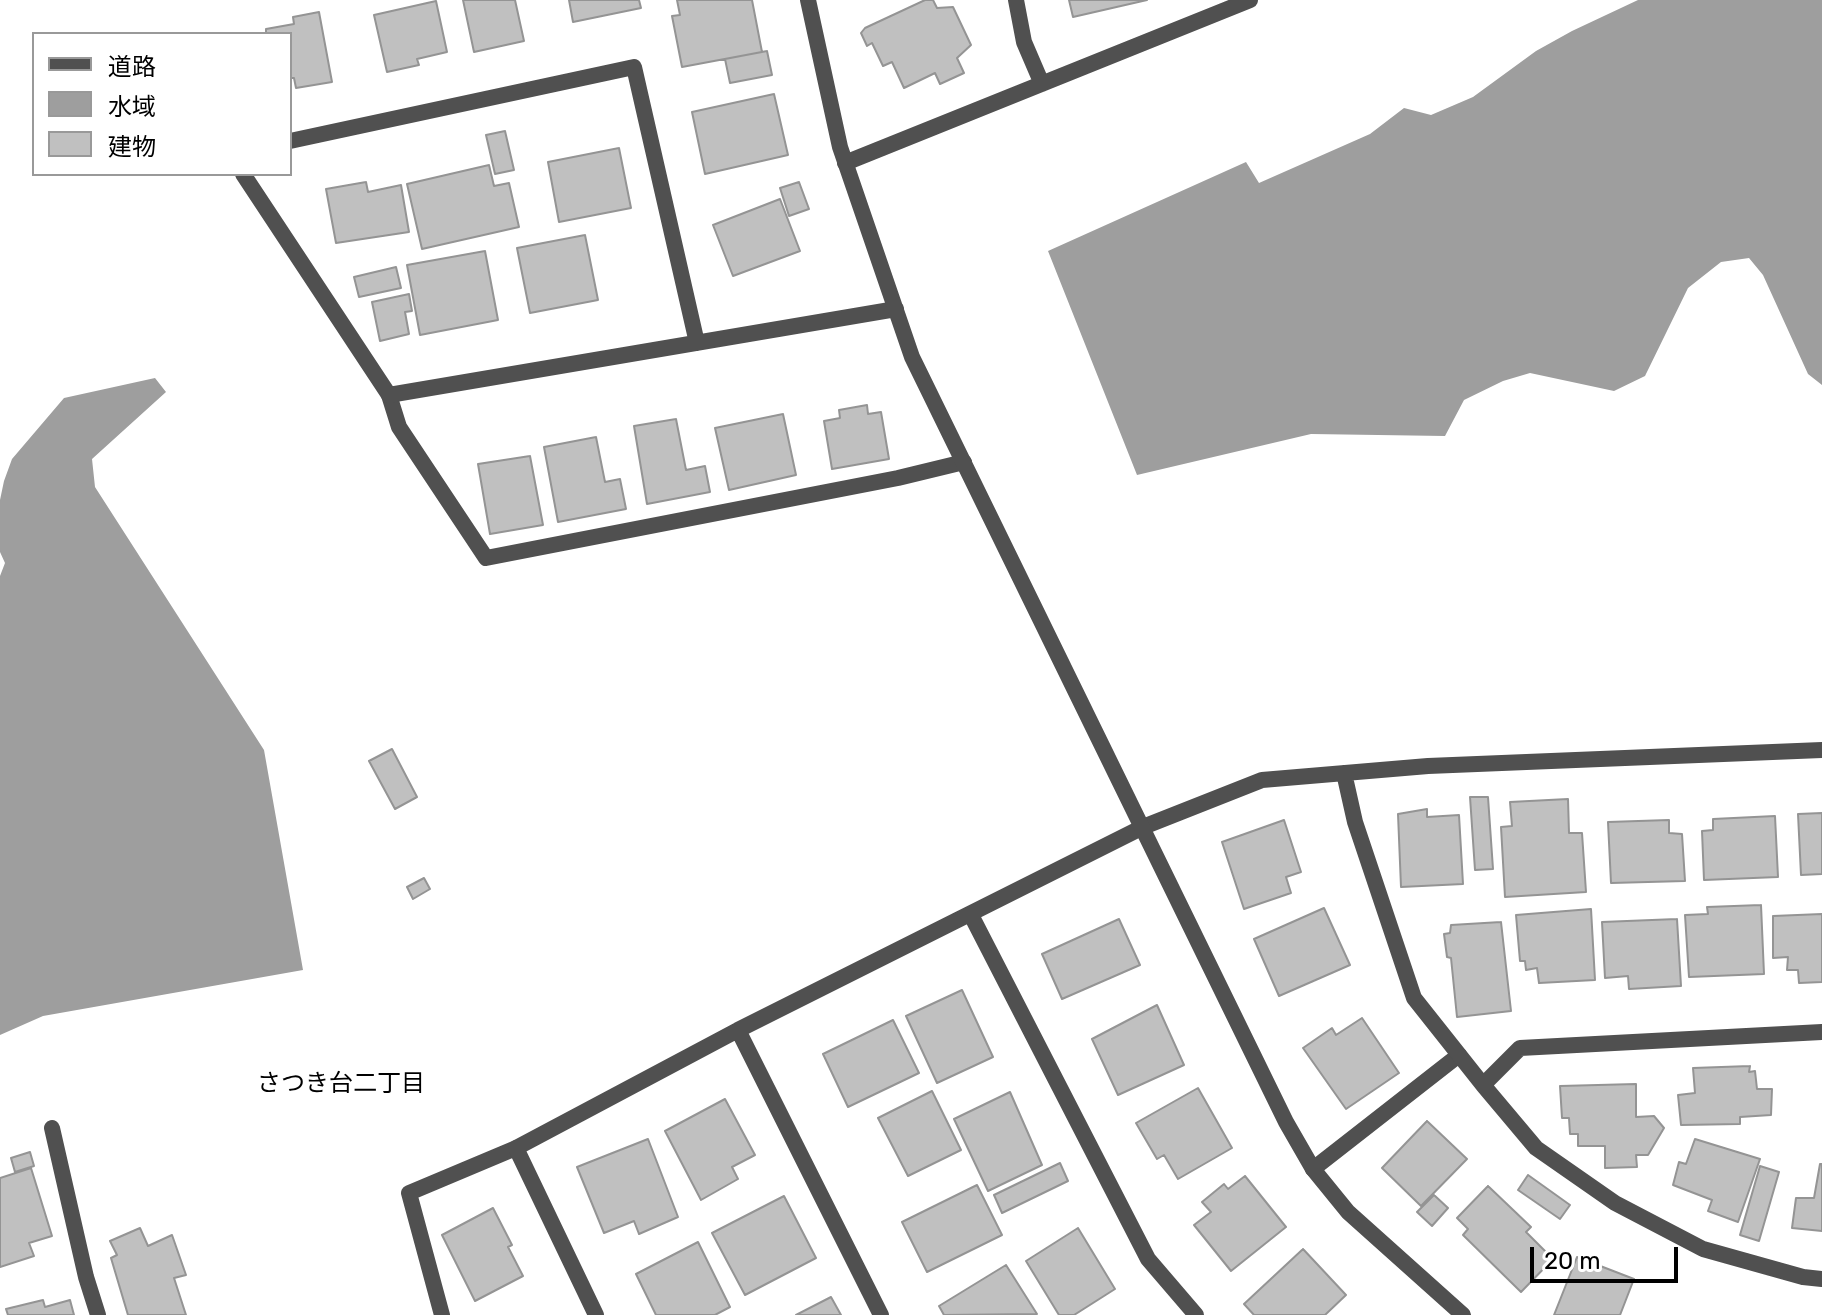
<!DOCTYPE html>
<meta charset="utf-8">
<style>
body{margin:0}
#map{position:relative;width:1822px;height:1315px;overflow:hidden;background:#fff;font-family:Rubik,"Noto Sans JP",sans-serif}
canvas{display:block}
.legend{position:absolute;left:32px;top:32px;width:260px;height:144px;box-sizing:border-box;background:#fff;border:2px solid #999;margin:0;padding:10px 14px;list-style:none;font-size:24px;color:#000}
.legend li{display:flex;align-items:center;gap:16px;height:40px}
.legend b{width:40px;border:2px solid #999}
.scale{position:absolute;left:1530px;top:1247px;width:148px;height:36px;box-sizing:border-box;border:4px solid #000;border-top:0;padding-left:10px;font-size:24px;line-height:28px;white-space:nowrap;color:#000;-webkit-text-stroke:6px #fff;paint-order:stroke}
</style>
<div id="map">
<canvas width="1822" height="1315"></canvas>
<ul class="legend">
<li><b style="height:10px;background:#505050"></b>道路</li>
<li><b style="height:22px;background:#9e9e9e"></b>水域</li>
<li><b style="height:22px;background:#c0c0c0"></b>建物</li>
</ul>
<div class="scale">20 m</div>
</div>
<script>
const ctx = document.querySelector('canvas').getContext('2d');
ctx.lineJoin = 'round';
function fillPath(path, color) { ctx.fillStyle = color; ctx.fill(path, 'evenodd'); }
const toPath = rows => new Path2D(rows.map(r => 'M' + r).join(''));
function trace(path, color, width, dash) { ctx.strokeStyle = color; ctx.lineWidth = width; ctx.lineCap = dash ? 'butt' : 'round'; ctx.setLineDash(dash || []); ctx.stroke(path); }
function write(font, color, halo, rows, align = 'center') {
  ctx.font = font + ' Rubik,"Noto Sans JP",sans-serif'; ctx.lineWidth = 8; ctx.setLineDash([]); ctx.textBaseline = 'middle'; ctx.strokeStyle = halo; ctx.fillStyle = color; for (const [text, x, y, turn = 0] of rows) {
    ctx.save(); ctx.translate(x, y); ctx.rotate((+turn || 0) * Math.PI / 180); ctx.textAlign = isNaN(turn) ? turn : align; if (halo) ctx.strokeText(text, 0, 0); ctx.fillText(text, 0, 0); ctx.restore();
  }
}
fillPath(toPath([
 [1638,0,1822,0,1822,385,1808,374,1763,275,1749,258,1721,262,1688,288,1645,376,1614,391,1530,373,1503,381,1464,400,1445,436,1311,434,1137,475,1048,251,1246,162,1259,183,1370,134,1404,108,1431,115,1473,97,1536,51,1572,31],
 [155,378,166,392,92,459,95,487,264,750,303,970,43,1016,0,1035,0,576,5,563,0,552,0,500,4,481,12,459,64,398]
]), '#9e9e9e');
const building = toPath([
 [463,0,515,0,524,41,474,52,463,0],
 [569,0,639,0,641,8,573,22,569,0],
 [677,0,752,0,762,52,682,67,672,16,680,15,677,0],
 [925,0,933,0,937,8,953,7,971,45,957,58,964,73,940,84,935,73,904,88,892,62,883,66,872,43,867,46,861,33,865,28,925,0],
 [1069,0,1147,0,1073,17,1069,0],
 [436,1,447,52,417,59,419,65,387,72,374,15,436,1],
 [319,12,332,82,296,88,294,78,290,78,290,34,266,34,266,29,294,24,293,17,319,12],
 [767,51,772,75,730,83,725,59,767,51],
 [774,94,788,155,705,174,692,112,774,94],
 [505,131,514,170,495,174,486,135,505,131],
 [619,148,631,208,559,222,548,162,619,148],
 [489,165,494,186,509,183,519,227,422,249,407,184,489,165],
 [366,182,368,192,401,185,409,232,336,243,326,189,366,182],
 [799,182,809,209,789,216,780,188,799,182],
 [780,199,800,251,733,276,713,225,780,199],
 [585,235,598,300,530,313,517,248,585,235],
 [485,251,498,320,420,335,407,265,485,251],
 [396,267,401,288,359,297,354,277,396,267],
 [409,294,412,311,405,312,409,334,380,341,372,302,409,294],
 [867,405,868,414,881,412,889,459,832,469,824,421,840,418,839,410,867,405],
 [783,414,796,475,729,490,715,428,783,414],
 [676,419,686,470,705,466,710,492,647,504,634,426,676,419],
 [596,437,605,482,620,479,626,509,558,522,544,447,596,437],
 [530,456,543,525,490,534,478,464,530,456],
 [392,749,417,797,395,809,369,761,392,749],
 [1470,797,1488,797,1493,869,1475,870,1470,797],
 [1568,799,1569,833,1582,833,1586,892,1505,897,1501,827,1512,826,1510,802,1568,799],
 [1427,809,1427,817,1459,815,1463,884,1401,887,1398,814,1427,809],
 [1822,813,1822,874,1801,875,1798,814,1822,813],
 [1775,816,1778,877,1704,880,1702,831,1713,830,1713,819,1775,816],
 [1284,820,1301,872,1286,877,1291,893,1244,909,1222,842,1284,820],
 [1669,820,1669,833,1682,834,1685,881,1611,883,1608,822,1669,820],
 [424,878,430,889,413,899,407,887,424,878],
 [1761,905,1764,974,1689,977,1685,915,1708,914,1707,907,1761,905],
 [1324,908,1350,965,1279,996,1254,939,1324,908],
 [1591,909,1595,980,1539,983,1537,968,1526,970,1525,961,1520,961,1516,915,1591,909],
 [1822,914,1822,982,1799,983,1798,970,1787,970,1788,957,1773,958,1773,916,1822,914],
 [1119,919,1140,965,1062,999,1042,954,1119,919],
 [1677,919,1681,986,1629,989,1628,976,1605,978,1602,922,1677,919],
 [1501,922,1511,1011,1457,1017,1451,958,1447,957,1444,934,1450,933,1451,925,1501,922],
 [962,990,993,1057,937,1083,906,1016,962,990],
 [1157,1005,1184,1065,1118,1095,1092,1039,1157,1005],
 [1362,1018,1399,1073,1346,1109,1303,1048,1332,1028,1336,1035,1362,1018],
 [893,1020,919,1073,848,1107,823,1054,893,1020],
 [1750,1066,1749,1072,1755,1071,1757,1089,1772,1089,1771,1115,1740,1117,1740,1124,1681,1125,1678,1095,1695,1093,1693,1068,1750,1066],
 [1636,1084,1636,1117,1654,1116,1664,1128,1648,1155,1636,1155,1637,1167,1605,1168,1605,1146,1578,1146,1578,1134,1570,1134,1569,1118,1562,1118,1560,1086,1636,1084],
 [1198,1088,1232,1148,1178,1179,1164,1155,1157,1159,1136,1123,1198,1088],
 [932,1091,961,1150,908,1176,878,1118,932,1091],
 [1010,1092,1042,1165,988,1191,954,1119,1010,1092],
 [725,1099,755,1155,732,1167,738,1179,701,1200,665,1131,725,1099],
 [1427,1121,1467,1159,1421,1206,1382,1168,1427,1121],
 [648,1139,678,1217,639,1234,634,1221,604,1233,577,1167,648,1139],
 [1695,1139,1760,1159,1738,1222,1708,1211,1712,1200,1673,1185,1679,1162,1686,1164,1695,1139],
 [30,1152,34,1166,15,1172,11,1158,30,1152],
 [1060,1163,1068,1181,1002,1213,994,1195,1060,1163],
 [1820,1164,1822,1164,1822,1231,1792,1228,1796,1198,1814,1198,1820,1164],
 [1760,1166,1779,1172,1759,1241,1740,1235,1760,1166],
 [31,1168,52,1236,29,1243,34,1256,0,1267,0,1178,31,1168],
 [1528,1175,1570,1205,1560,1219,1518,1190,1528,1175],
 [1245,1176,1286,1227,1231,1271,1194,1225,1211,1212,1202,1202,1224,1184,1228,1189,1245,1176],
 [977,1185,1002,1235,927,1272,902,1222,977,1185],
 [1488,1186,1531,1227,1526,1232,1553,1259,1521,1292,1463,1235,1468,1229,1457,1218,1488,1186],
 [1434,1195,1448,1208,1432,1226,1417,1212,1434,1195],
 [784,1196,816,1258,745,1295,712,1233,784,1196],
 [493,1208,512,1245,508,1247,523,1276,475,1301,442,1235,493,1208],
 [140,1228,148,1246,172,1235,186,1275,174,1278,186,1315,128,1315,111,1258,117,1255,110,1241,140,1228],
 [1078,1228,1115,1289,1074,1315,1059,1315,1026,1261,1078,1228],
 [698,1242,730,1307,715,1315,656,1315,636,1274,698,1242],
 [1303,1249,1346,1295,1325,1315,1254,1315,1244,1304,1303,1249],
 [1577,1257,1634,1279,1620,1315,1554,1315,1577,1257],
 [1006,1265,1037,1314,944,1315,939,1306,1006,1265],
 [831,1297,841,1315,796,1315,831,1297],
 [43,1300,45,1307,70,1300,74,1315,8,1315,6,1309,43,1300]
]);
fillPath(building, '#c0c0c0');
trace(building, '#949494', 2);
trace(toPath([
 [389,395,399,427,486,558,898,478,964,462],
 [1313,1169,1459,1055],
 [442,1315,409,1193,516,1148]
]), '#505050', 16);
trace(toPath([
 [1016,0,1024,42,1042,84],
 [290,141,634,67,697,343],
 [845,163,1250,0],
 [243,174,389,395,896,309],
 [1344,773,1355,822,1414,998,1483,1085,1536,1148,1615,1203,1703,1249,1803,1277,1822,1279],
 [971,915,1148,1259,1196,1315],
 [738,1030,881,1315],
 [1483,1085,1520,1048,1822,1032],
 [52,1128,86,1277,98,1315],
 [596,1315,516,1148,738,1030,1143,827,1262,780,1428,766,1822,750]
]), '#505050', 16);
trace(toPath([
 [808,0,840,147,912,357,1286,1122,1313,1169,1348,1212,1463,1315]
]), '#505050', 16);
write('24px', '#000', '#fff', [
 ["さつき台二丁目",341,1084]
]);
</script>
